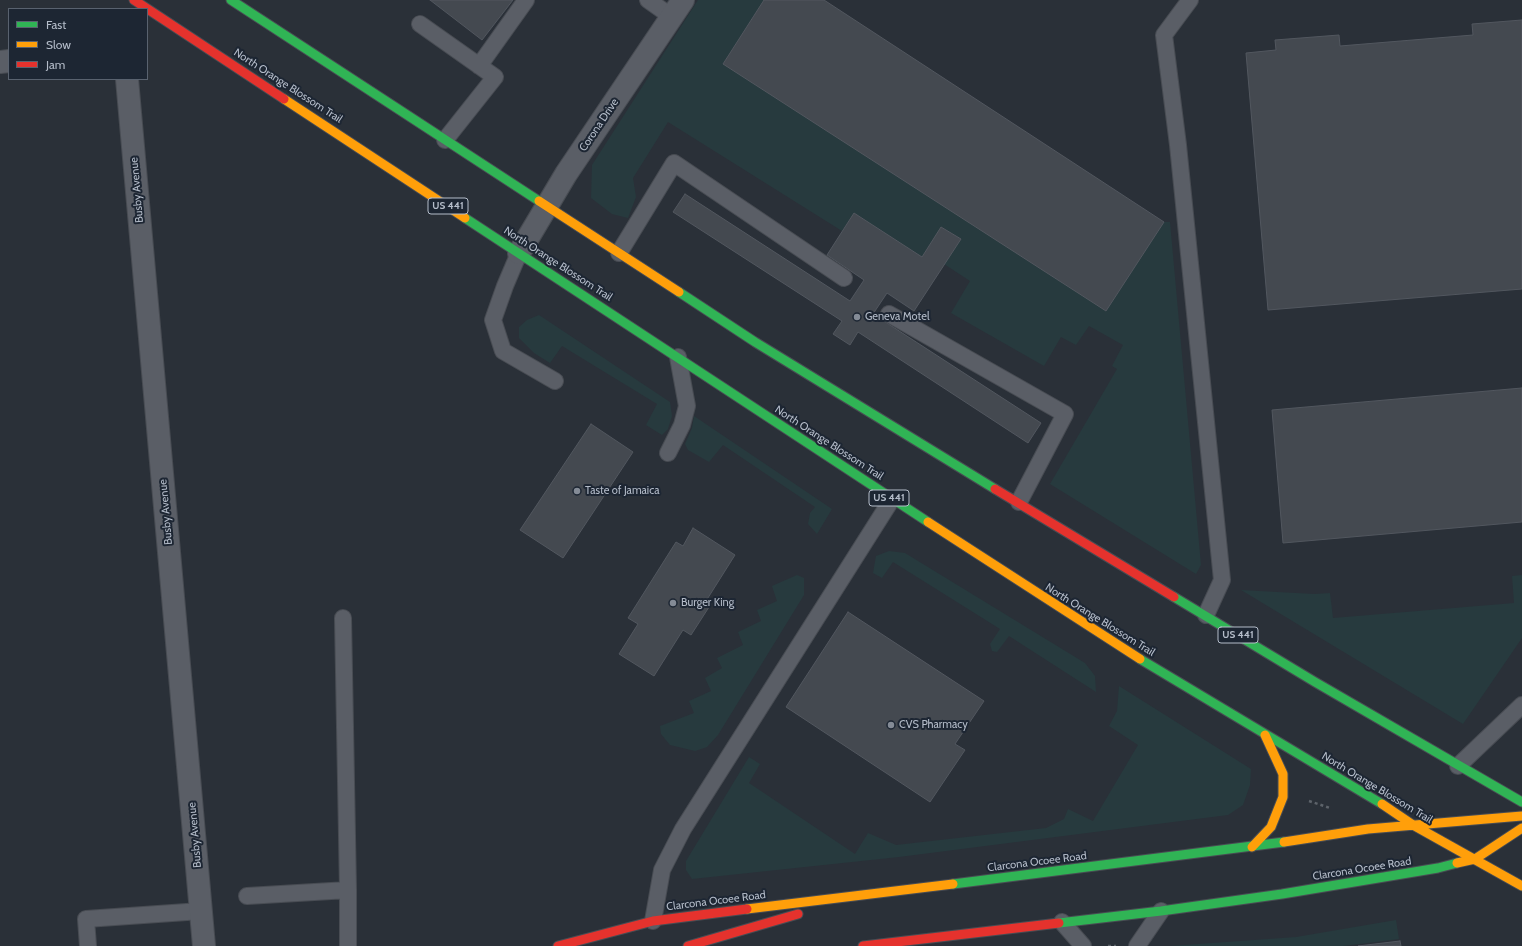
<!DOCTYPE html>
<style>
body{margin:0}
#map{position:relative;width:1522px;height:946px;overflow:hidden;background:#2a3038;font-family:Cabin,sans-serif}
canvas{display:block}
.legend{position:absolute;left:8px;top:8px;width:140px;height:72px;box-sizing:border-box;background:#1d2633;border:1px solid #59626f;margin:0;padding:5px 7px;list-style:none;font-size:12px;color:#b4bcc9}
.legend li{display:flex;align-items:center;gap:8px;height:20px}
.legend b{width:20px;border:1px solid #59626f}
</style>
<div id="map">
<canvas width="1522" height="946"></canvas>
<ul class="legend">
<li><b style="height:5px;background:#30b455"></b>Fast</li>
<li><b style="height:5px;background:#ff9f0a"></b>Slow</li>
<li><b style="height:5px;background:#e5322d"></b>Jam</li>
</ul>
</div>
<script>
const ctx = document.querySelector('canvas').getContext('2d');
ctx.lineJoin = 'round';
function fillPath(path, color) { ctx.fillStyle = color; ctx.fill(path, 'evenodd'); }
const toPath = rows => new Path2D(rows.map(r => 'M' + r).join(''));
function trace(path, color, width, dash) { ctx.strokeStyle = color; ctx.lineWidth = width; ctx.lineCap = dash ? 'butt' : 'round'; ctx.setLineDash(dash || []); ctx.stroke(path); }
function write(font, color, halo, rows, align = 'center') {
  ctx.font = font + ' Cabin,sans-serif'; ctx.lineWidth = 4; ctx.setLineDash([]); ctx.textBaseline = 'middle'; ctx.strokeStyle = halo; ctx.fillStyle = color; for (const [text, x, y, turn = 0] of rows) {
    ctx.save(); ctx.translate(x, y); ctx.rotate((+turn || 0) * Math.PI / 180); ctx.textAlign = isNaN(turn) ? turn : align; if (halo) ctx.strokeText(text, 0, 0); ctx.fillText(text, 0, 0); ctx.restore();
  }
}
fillPath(toPath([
 [698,0,764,0,723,64,1106,311,1164,222,1170,222,1201,565,1196,574,1050,484,1117,369,1112,366,1123,345,1089,326,1076,345,1061,337,1044,366,951,313,970,281,944,264,961,239,942,227,922,257,854,213,842,231,668,122,633,178,636,197,628,218,612,214,591,198,592,165],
 [539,315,670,402,672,416,668,429,662,435,646,425,657,404,562,346,550,363,534,353,519,338,519,327,527,320],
 [694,416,832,509,817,534,808,524,810,513,815,507,723,445,709,462,688,450,685,444,692,428],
 [889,551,905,553,1085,663,1095,676,1096,692,1009,636,997,652,992,651,990,644,1000,629,893,562,882,578,873,573,876,556],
 [797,575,804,578,804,595,718,735,707,747,695,751,670,745,661,734,660,726,694,713,689,701,711,691,705,678,722,668,717,658,743,645,738,632,761,621,757,610,777,601,772,586],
 [1522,575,1522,638,1463,724,1241,590,1314,594,1330,593,1333,618,1514,603,1512,576],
 [1119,686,1251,769,1250,785,1243,805,1228,815,899,857,692,879,686,870,686,861,749,757,760,764,749,783,855,854,868,833,896,845,1046,828,1064,819,1068,809,1093,821,1138,745,1109,726,1117,711],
 [1396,920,1399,939,1343,946,1170,946,1296,937]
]), '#273a3e');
const building = toPath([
 [430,0,513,0,482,40,430,0],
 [764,0,824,0,1164,222,1106,311,723,64,764,0],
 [1522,20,1522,289,1268,310,1246,53,1276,50,1275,40,1339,35,1340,46,1473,35,1472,24,1522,20],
 [685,194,850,301,864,280,827,255,854,213,922,257,941,227,961,239,914,311,887,293,873,314,1041,423,1028,443,858,332,850,345,833,334,842,321,673,212,685,194],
 [1522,388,1522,522,1283,543,1272,410,1522,388],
 [591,424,633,452,563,558,520,530,591,424],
 [693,528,735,555,706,601,711,604,691,635,683,630,654,676,619,654,638,624,628,618,676,542,683,546,693,528],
 [848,612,984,701,955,744,965,750,930,802,786,707,848,612],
 [1400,941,1401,946,1358,946,1400,941]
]);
fillPath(building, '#444950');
trace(building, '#52575f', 1);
const lane = toPath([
 [648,0,672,17],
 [1190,0,1164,35,1178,145,1222,580,1206,615],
 [420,24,495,77,445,140],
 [479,66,526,0],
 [519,253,505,286,493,320,503,351,555,381],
 [619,253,674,163,844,278],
 [889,314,1065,414,1019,502],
 [668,453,682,425,687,406,678,357],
 [343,618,348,890],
 [1458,766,1522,705],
 [247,896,348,890,348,946],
 [653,921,662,870,683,829,892,499],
 [1062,922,1083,946],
 [88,946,86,919,201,911],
 [1137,946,1161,911]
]);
const street = toPath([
 [0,62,9,61],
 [127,79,204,946],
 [519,253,566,174,683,0]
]);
const fast = toPath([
 [231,0,539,201],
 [465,218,928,522],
 [679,292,755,342,995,489],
 [1174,597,1315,682,1522,802],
 [1140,659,1382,804],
 [953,884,1284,842],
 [1059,923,1161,911,1282,894,1438,868,1457,863]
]);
const slow = toPath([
 [284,99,465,218],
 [539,201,679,292],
 [928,522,1140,659],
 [1382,804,1413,825,1522,886],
 [1284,842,1368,829,1522,816],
 [1252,847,1271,827,1283,797,1283,774,1265,735],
 [1457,863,1475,859,1522,828],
 [747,909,953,884]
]);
const jam = toPath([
 [134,0,284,99],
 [995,489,1174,597],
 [558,946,653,921,747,909],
 [688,946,798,914],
 [863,946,1059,923]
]);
trace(lane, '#484c53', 18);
trace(street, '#484c53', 24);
trace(fast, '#484c53', 11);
trace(slow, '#484c53', 11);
trace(jam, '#484c53', 11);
trace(toPath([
 [1309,801,1330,808],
 [1108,946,1116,946]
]), '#5d636a', 2.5, [3, 3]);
trace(lane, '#5a5e66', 16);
trace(street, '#5a5e66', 22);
trace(fast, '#30b455', 9);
trace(slow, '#ff9f0a', 9);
trace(jam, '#e5322d', 9);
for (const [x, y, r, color] of [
 [857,317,4,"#848b96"],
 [577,491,4,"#848b96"],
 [673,603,4,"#848b96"],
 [891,725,4,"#848b96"]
]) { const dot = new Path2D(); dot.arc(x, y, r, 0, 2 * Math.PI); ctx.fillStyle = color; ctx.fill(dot); trace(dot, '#1d2633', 1.5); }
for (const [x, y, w] of [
 [448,206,40],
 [889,498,40],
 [1238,635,40]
]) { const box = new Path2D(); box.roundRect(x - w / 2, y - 8, w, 16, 3); ctx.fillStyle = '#1d2633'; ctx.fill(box); trace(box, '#b4bcc9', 1); }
write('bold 10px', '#b4bcc9', null, [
 ["US 441",448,206],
 ["US 441",889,498],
 ["US 441",1238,635]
]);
write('11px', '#b4bcc9', '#1d2633', [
 ["North Orange Blossom Trail",288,86,33],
 ["Corona Drive",599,125,-56],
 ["Busby Avenue",137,190,-95],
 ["North Orange Blossom Trail",558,264,33],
 ["North Orange Blossom Trail",829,443,33],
 ["Busby Avenue",166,512,-95],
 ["North Orange Blossom Trail",1100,620,32],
 ["North Orange Blossom Trail",1377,788,31],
 ["Busby Avenue",195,835,-95],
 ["Clarcona Ocoee Road",1037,862,-7],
 ["Clarcona Ocoee Road",1362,869,-9],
 ["Clarcona Ocoee Road",716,901,-7]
]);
write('11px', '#b4bcc9', '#1d2633', [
 ["Geneva Motel",865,317],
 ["Taste of Jamaica",585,491],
 ["Burger King",681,603],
 ["CVS Pharmacy",899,725]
], 'left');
</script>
